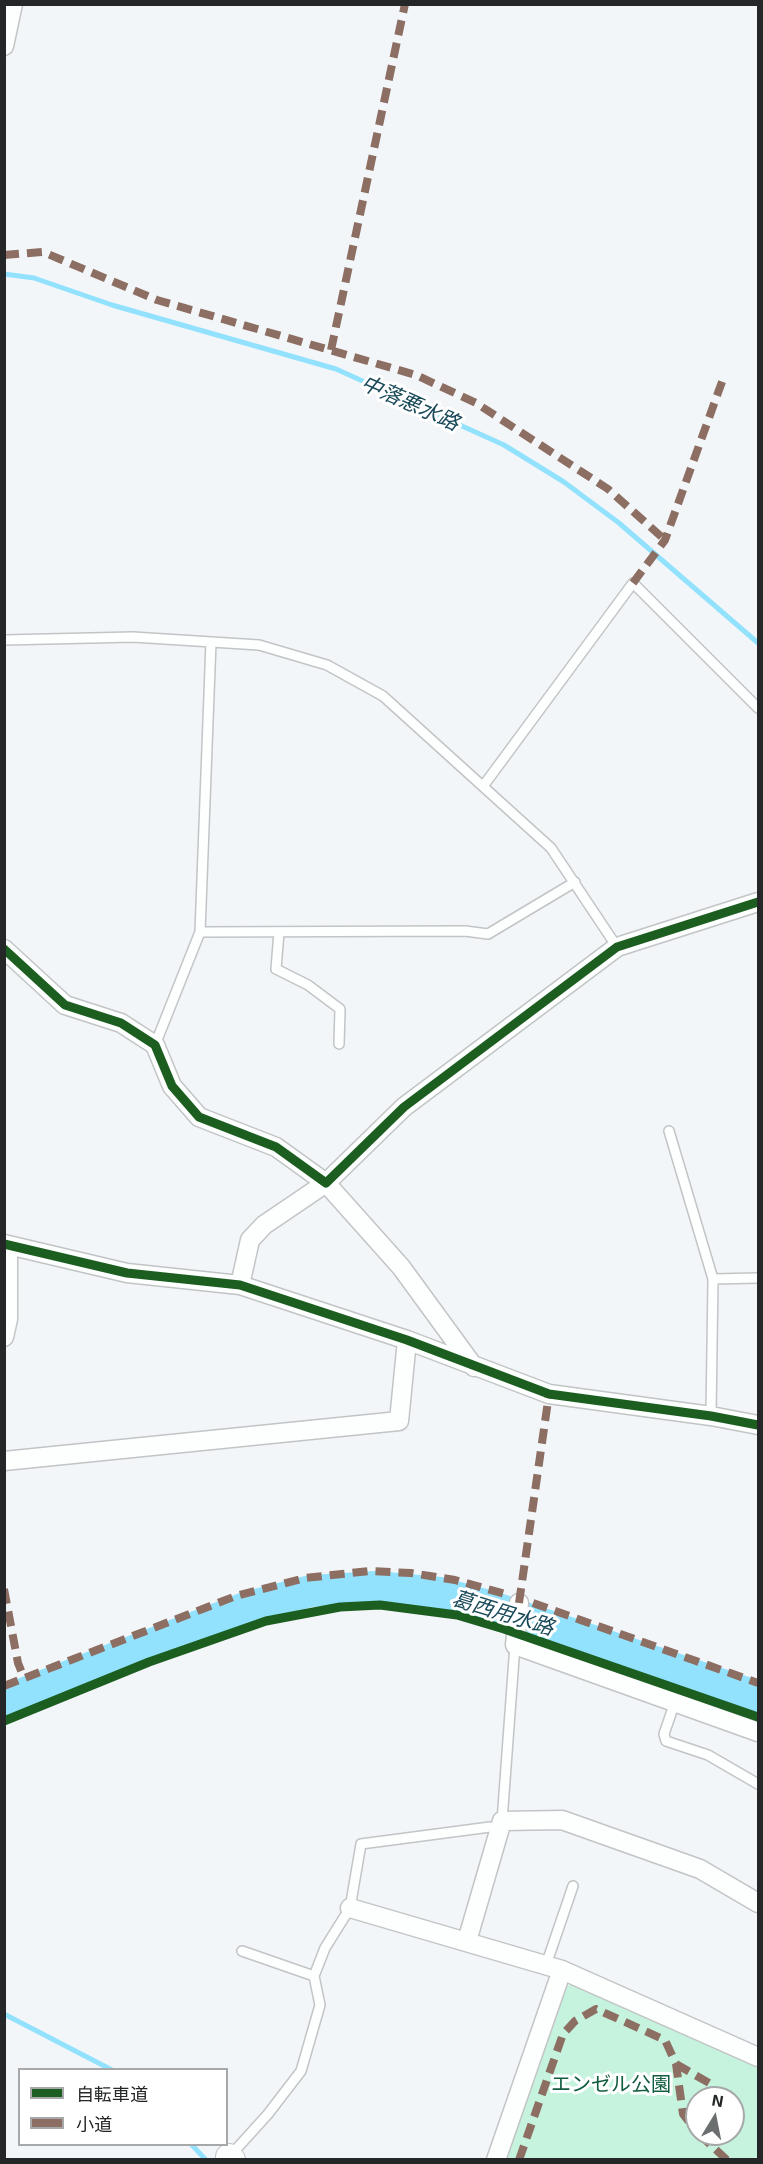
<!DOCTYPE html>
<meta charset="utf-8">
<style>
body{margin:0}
#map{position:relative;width:763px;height:2164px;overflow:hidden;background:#f3f6f9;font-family:"Exo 2","Noto Sans JP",sans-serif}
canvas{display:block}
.frame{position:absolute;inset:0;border:6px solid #242627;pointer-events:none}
.legend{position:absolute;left:18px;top:2068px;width:210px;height:78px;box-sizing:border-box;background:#fff;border:2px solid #a7a8a9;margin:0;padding:8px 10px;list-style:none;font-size:18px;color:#242627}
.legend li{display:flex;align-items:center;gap:12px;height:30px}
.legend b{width:30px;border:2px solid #a7a8a9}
.north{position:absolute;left:685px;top:2086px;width:60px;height:60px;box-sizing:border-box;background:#fff;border:2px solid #a7a8a9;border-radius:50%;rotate:10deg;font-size:16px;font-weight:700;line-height:24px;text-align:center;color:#242627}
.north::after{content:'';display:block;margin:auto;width:21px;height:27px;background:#6c6f70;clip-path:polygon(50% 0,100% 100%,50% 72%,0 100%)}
</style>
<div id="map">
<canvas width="763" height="2164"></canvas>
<div class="frame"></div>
<ul class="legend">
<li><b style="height:8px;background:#1b5e20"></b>自転車道</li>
<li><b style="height:8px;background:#8d6e63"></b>小道</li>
</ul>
<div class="north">N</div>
</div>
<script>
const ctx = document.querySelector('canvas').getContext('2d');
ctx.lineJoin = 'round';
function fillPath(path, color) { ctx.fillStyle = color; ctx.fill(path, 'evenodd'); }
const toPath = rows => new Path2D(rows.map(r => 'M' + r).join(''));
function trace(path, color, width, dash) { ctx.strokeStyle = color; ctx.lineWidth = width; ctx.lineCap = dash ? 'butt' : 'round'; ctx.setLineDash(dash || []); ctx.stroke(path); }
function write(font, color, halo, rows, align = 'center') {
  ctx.font = font + ' "Exo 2","Noto Sans JP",sans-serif'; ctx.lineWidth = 6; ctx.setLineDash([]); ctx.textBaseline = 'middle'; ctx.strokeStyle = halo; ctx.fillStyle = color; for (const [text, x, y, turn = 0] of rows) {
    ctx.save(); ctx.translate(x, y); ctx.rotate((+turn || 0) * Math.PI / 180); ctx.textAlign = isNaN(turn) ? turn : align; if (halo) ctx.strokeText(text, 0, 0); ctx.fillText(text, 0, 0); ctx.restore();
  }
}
fillPath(toPath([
 [572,1984,758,2066,758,2159,504,2160,563,1988],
 [697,2098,733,2098,733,2134,697,2134]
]), '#c5f3de');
trace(toPath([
 [4,274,34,278,112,305,336,369,504,445,564,482,619,523,758,643],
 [4,2014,112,2070],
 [191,2144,206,2160]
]), '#93e2fd', 5);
trace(toPath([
 [4,1701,248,1607,311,1591,376,1587,440,1593,492,1607,758,1697]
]), '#93e2fd', 32);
const lane = toPath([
 [4,640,133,637,259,645,327,665,383,696,551,848,617,947],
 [211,642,200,932,465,931,488,934,575,882],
 [484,785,633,583,758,708],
 [279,932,276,969,308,985,340,1009,339,1044],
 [155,1045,200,932],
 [669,1131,713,1279],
 [711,1416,713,1279,758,1278],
 [675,1702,664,1734,666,1741,708,1755,758,1784],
 [502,1821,515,1645],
 [242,1951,314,1976],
 [546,1965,573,1886],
 [230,2156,268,2114,301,2071,320,2005,314,1976,325,1948,350,1908,361,1844,490,1827,500,1828]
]);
const street = toPath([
 [4,46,13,4],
 [4,949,65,1005,121,1023,155,1045,172,1086,199,1117,276,1147,326,1183,404,1107,617,947,758,902],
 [4,1244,127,1273,240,1285,407,1340,549,1394,711,1416,758,1425],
 [240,1285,250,1240,264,1225,326,1183,401,1267,474,1367],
 [4,1337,8,1319,8,1245],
 [4,1461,399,1421,407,1340],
 [519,1603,515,1645,758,1732],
 [350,1908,562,1970,758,2057],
 [467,1941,502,1821,562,1820,700,1869,758,1903],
 [496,2160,562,1970]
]);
const secondary = toPath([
 [229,2157,232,2160]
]);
trace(lane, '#c2c4c6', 12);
trace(street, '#c2c4c6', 21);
trace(secondary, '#c2c4c6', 28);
trace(lane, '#fdfefe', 9);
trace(street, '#fdfefe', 18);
trace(secondary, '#fdfefe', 26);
trace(toPath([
 [4,255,43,252,157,300,416,375,476,403,608,489,665,540],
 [331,350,405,4],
 [633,583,665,540,723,379],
 [4,1589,18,1663,24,1678],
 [519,1603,549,1394],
 [533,1603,758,1683],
 [4,1686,236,1596,305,1578,369,1571,411,1573,455,1580,509,1595],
 [676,2064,711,2084],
 [699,2134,727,2160],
 [519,2160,563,2034,575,2021,596,2009,665,2040,676,2064,683,2114,697,2132],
 [758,2160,758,2159]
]), '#8d6e63', 8, [15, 8]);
trace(toPath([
 [4,949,65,1005,121,1023,155,1045,172,1086,199,1117,276,1147,326,1183,404,1107,617,947,758,902],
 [4,1244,127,1273,240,1285,407,1340,549,1394,711,1416,758,1425],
 [4,1721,149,1662,266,1621,340,1607,380,1605,457,1615,504,1629,758,1717]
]), '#1b5e20', 9);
write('20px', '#135e41', '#fff', [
 ["エンゼル公園",611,2084]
]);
write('italic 21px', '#1a4a5a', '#fff', [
 ["中落悪水路",410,403,24],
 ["葛西用水路",503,1613,17]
]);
</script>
